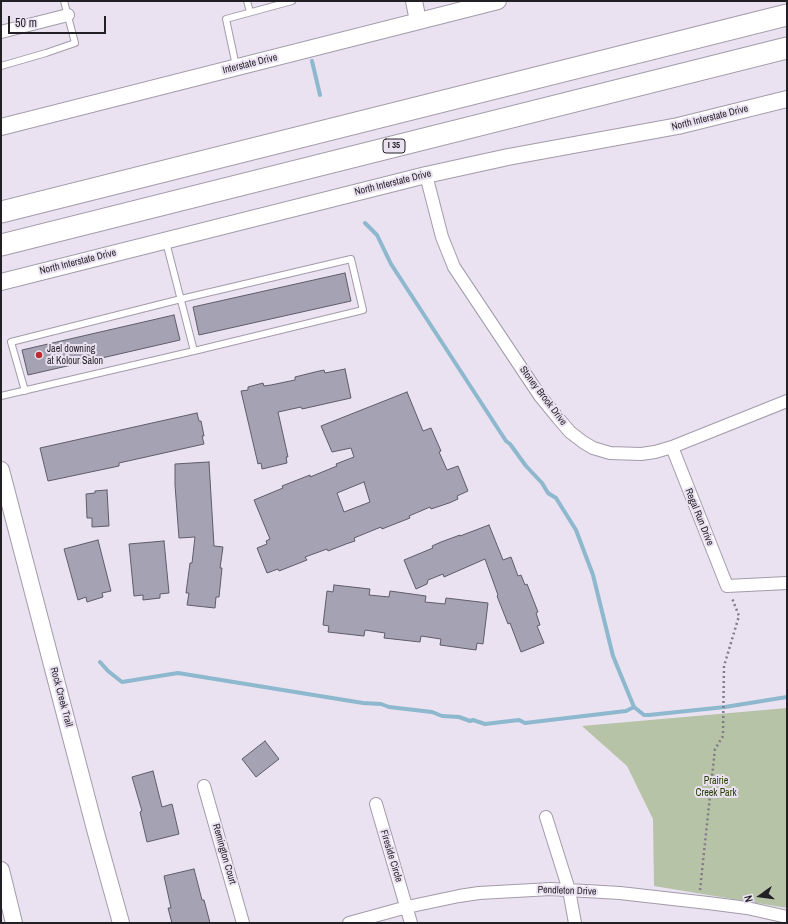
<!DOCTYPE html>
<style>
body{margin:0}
#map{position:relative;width:788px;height:924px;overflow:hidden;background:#eae1f1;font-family:"Archivo Narrow",sans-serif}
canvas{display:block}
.frame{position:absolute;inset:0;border:2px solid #221f25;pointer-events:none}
.north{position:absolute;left:740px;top:876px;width:40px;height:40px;-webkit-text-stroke:3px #eae1f1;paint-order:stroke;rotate:256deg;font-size:11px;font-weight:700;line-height:16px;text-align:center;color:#221f25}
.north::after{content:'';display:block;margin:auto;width:14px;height:18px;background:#221f25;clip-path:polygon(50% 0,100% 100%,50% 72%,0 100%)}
.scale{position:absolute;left:8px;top:16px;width:98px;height:18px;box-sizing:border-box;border:2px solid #221f25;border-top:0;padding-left:5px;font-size:12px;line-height:14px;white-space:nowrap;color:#221f25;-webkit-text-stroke:3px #eae1f1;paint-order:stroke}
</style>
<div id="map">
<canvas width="788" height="924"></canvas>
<div class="frame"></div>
<div class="north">N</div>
<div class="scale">50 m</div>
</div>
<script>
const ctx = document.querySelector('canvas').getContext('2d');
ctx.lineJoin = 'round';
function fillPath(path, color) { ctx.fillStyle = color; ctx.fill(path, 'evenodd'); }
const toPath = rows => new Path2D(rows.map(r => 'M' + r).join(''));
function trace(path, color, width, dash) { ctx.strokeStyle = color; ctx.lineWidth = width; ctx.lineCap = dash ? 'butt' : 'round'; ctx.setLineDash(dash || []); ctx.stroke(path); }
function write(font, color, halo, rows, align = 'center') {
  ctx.font = font + ' "Archivo Narrow",sans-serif'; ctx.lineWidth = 4; ctx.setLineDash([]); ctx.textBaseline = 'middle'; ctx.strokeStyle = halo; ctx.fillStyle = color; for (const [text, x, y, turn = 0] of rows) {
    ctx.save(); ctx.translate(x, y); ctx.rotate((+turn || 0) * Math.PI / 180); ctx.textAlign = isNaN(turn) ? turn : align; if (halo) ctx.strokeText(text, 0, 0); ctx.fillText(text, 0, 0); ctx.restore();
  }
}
fillPath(toPath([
 [787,708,787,908,654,886,653,819,627,766,582,726]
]), '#b6c3a7');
trace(toPath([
 [312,61,320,95],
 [365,223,377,235,391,264,506,441,510,444,526,466,542,483,548,493,556,498,576,530,593,575,613,656,634,707,644,715,649,715,725,707,787,697],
 [100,662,108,671,122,682,178,673,363,703,381,704,389,707,432,712,442,716,459,717,470,721,473,720,485,724,519,720,525,723,626,711,634,707]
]), '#8db8cd', 4);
const building = toPath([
 [345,273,351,301,199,335,193,307,345,273],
 [174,315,180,340,28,375,22,350,174,315],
 [345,369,351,398,302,409,301,407,278,412,288,457,286,457,287,463,262,469,261,463,258,464,241,391,248,390,248,387,263,383,264,386,271,385,295,380,295,377,315,372,324,370,325,373,345,369],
 [407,392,423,431,431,428,441,451,439,452,447,470,458,466,468,491,457,496,458,499,449,503,431,509,430,507,409,516,410,518,382,529,381,527,354,538,355,541,346,544,328,551,327,549,305,557,307,560,279,571,278,569,267,573,257,548,267,544,266,541,270,539,254,500,283,488,282,486,310,475,310,477,337,466,336,464,354,457,351,448,332,452,321,426,407,392],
 [364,482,370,502,344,512,337,493,364,482],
 [197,413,199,421,201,421,204,436,202,436,204,444,119,463,119,466,48,481,40,448,197,413],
 [209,462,214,546,223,547,220,568,222,568,219,597,216,597,215,608,187,605,189,593,186,593,190,563,192,563,195,537,179,538,175,485,175,464,209,462],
 [107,490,109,526,92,527,92,518,87,518,86,494,95,493,95,491,107,490],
 [489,525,503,560,511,557,518,576,521,575,525,585,527,584,538,612,536,613,540,625,537,626,544,643,521,652,510,623,508,624,497,596,498,595,485,559,444,577,443,574,428,580,427,584,416,589,404,560,433,548,432,546,441,542,460,535,460,536,489,525],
 [98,540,111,591,102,593,103,597,87,602,86,597,78,600,64,549,98,540],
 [164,541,169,593,160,594,160,598,143,600,143,595,134,596,129,544,164,541],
 [334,585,370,589,369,595,389,597,390,591,426,596,425,602,445,604,446,598,488,603,483,644,477,643,476,650,440,645,441,639,421,636,420,642,384,638,385,633,365,630,364,636,328,632,329,626,323,625,327,591,333,592,334,585],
 [265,741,279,759,256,777,242,759,265,741],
 [153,771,162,807,172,804,179,834,147,842,140,812,142,811,132,777,153,771],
 [194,869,202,900,204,900,210,923,172,923,168,908,171,908,164,876,194,869]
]);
fillPath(building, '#a5a2b3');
trace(building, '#5e5c6a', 1);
const lane = toPath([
 [247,1,250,12],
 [1,66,46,53,75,43,64,1],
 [236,66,226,19,292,1],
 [25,391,11,342,181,299,351,259,363,310,194,351],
 [1,396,194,351,166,242]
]);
const street = toPath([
 [1,32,68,15],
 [426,175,442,237,454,267,540,396,558,418,570,432,583,442,593,448,610,453,641,454,655,452,672,447,787,401],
 [672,447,727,586,787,583],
 [204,786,243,923],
 [376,804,411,923],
 [546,817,569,890,575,923],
 [349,923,407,907,459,896,479,893,551,889,620,893,708,903,747,908,787,917]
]);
const secondary = toPath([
 [414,1,418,21],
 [1,127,498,1],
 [1,282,426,175,508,157,678,126,787,99],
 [1,470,96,833,121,923],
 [1,870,14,923]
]);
const highway = toPath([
 [1,212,787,15],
 [1,245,787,48]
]);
trace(lane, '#a39baa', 8);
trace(street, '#a39baa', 14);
trace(secondary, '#a39baa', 18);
trace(highway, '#a39baa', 23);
trace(toPath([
 [700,890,715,749,723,736,724,666,739,616,732,598]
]), '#817b86', 2.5, [2, 3]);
trace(lane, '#fff', 6);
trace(street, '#fff', 12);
trace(secondary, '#fff', 16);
trace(highway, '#fff', 21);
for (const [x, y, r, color] of [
 [39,355,4,"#bc2c31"]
]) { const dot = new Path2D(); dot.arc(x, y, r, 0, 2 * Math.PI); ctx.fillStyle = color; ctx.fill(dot); trace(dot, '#eae1f1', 1.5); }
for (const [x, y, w] of [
 [394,146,22]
]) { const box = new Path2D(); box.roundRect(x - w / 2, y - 7, w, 14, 3); ctx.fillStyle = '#eae1f1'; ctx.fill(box); trace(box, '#221f25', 1); }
write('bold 9px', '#221f25', null, [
 ["I 35",394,146]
]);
write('10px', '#221f25', '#eae1f1', [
 ["Interstate Drive",250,64,-14],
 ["North Interstate Drive",710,118,-14],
 ["North Interstate Drive",393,183,-14],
 ["North Interstate Drive",78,262,-14],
 ["Stoney Brook Drive",543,396,53],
 ["Regal Run Drive",699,517,68],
 ["Rock Creek Trail",61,697,75],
 ["Remington Court",224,854,74],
 ["Fireside Circle",391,856,73],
 ["Pendleton Drive",567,891,2]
]);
write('10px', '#221f25', '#eae1f1', [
 ["Jael downing",47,349],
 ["at Kolour Salon",47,361]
], 'left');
write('10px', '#2a3f04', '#eae1f1', [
 ["Prairie",716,781],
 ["Creek Park",716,793]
]);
</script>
